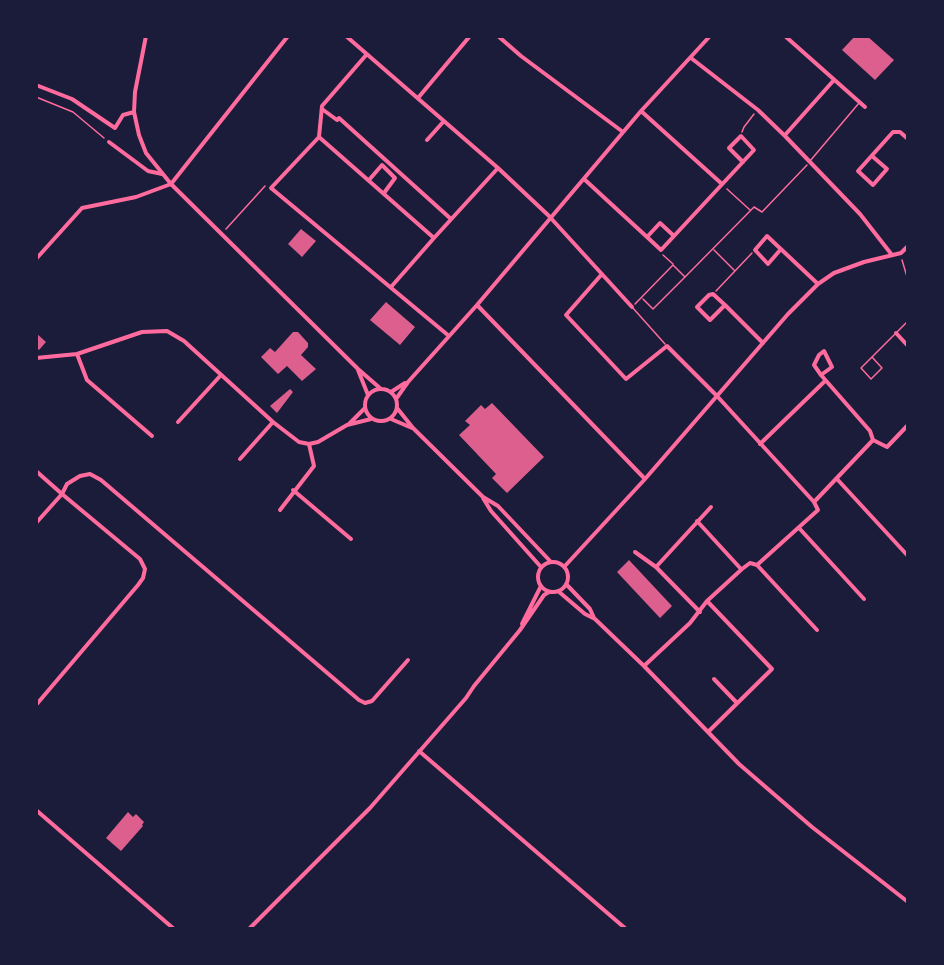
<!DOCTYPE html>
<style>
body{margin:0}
#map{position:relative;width:944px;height:965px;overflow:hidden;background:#1b1b3a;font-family:Arial,sans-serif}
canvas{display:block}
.frame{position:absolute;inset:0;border:38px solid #1b1b3a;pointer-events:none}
</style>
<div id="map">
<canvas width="944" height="965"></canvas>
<div class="frame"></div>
</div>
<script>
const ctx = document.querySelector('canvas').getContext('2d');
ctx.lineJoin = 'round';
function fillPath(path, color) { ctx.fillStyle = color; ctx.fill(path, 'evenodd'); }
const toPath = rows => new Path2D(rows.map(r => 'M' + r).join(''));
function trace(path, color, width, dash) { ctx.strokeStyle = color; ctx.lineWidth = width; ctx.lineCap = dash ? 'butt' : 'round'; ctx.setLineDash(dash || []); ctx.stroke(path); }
fillPath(toPath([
 [855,36,867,36,894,60,875,80,842,50],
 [301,229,316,241,302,257,288,244],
 [386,302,415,327,400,345,370,320],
 [293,332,298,332,308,343,308,347,301,355,316,369,302,381,287,366,278,374,261,357,270,348,275,352],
 [36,333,46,342,39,350,36,347],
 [290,389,293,392,277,413,270,406],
 [492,403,544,457,507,493,492,478,496,474,459,435,470,425,465,421,481,405,485,409],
 [629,560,672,606,660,618,617,572],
 [128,812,133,817,136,814,144,822,142,825,143,826,121,851,106,838]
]), '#dd5f8e');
trace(toPath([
 [36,97,73,112,104,138],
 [742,132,744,127,754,114],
 [727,189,750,210],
 [226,229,265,186],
 [714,250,734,270],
 [663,255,673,264],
 [902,260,908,280],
 [716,291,752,253],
 [643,299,653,309,685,277],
 [635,304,673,265,685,277,754,207,762,212,807,165]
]), '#ff6b9d', 1.5);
trace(toPath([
 [810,161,859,103],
 [632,307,665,344],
 [872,357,882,368,871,379,861,368,908,321]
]), '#ff6b9d', 1.5);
trace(toPath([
 [146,36,135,92,134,112,139,135,146,153,171,184,358,369,381,389],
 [346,36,498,168,548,215,632,307],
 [498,36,521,56,623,132],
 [785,36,865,107],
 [367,54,322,106,319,137,271,188,449,336],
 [691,58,758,110,785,136,860,214,892,255],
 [36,85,72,99,115,128,123,115,134,112],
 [418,98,470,36],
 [322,109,337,120,339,118,451,219],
 [641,111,722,184],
 [785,135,834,80],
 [319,137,434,238,498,168],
 [427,140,444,121],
 [109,142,148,171,162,174],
 [872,156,887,169,873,185,858,171,893,132,900,132,908,139],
 [584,179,647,237,660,223,674,236,754,150,741,136,729,148,743,162],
 [369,180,382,165,395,178,384,193],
 [171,184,288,36],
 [647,237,661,250,674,236],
 [781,249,768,264,755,250,767,236,818,284],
 [36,259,82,208,136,197,171,184],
 [602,274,566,315,626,379,667,346,717,396,814,502,818,510,757,565,750,563,742,569,707,601,690,623,644,666],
 [391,287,434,238],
 [477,305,645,479],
 [725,305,710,320,697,307,709,295,713,294,725,305,763,343],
 [896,333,908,346],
 [77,354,87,380,152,436],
 [36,358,77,354,142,332,167,331,184,341,273,422,299,442,309,444,318,442,347,425,371,419],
 [358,370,368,395],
 [821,375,814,365,819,355,824,351,832,367,821,375,870,431,873,440],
 '365 405a16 16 0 1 1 32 0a16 16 0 1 1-32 0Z',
 [391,392,405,383],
 [396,399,408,382,477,305,641,111,710,36],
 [397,408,413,428,483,497,498,506,551,562],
 [391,419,412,428],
 [178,422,221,375],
 [349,424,365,408],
 [873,440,887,447,908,425],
 [760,444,825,381],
 [240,459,273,422],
 [36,471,62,494,67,484,80,476,90,474,101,480,359,700,365,703,372,701,408,660],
 [837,479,908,556],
 [293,490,351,539],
 [483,498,491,511,541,567],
 [814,502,873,440],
 [280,510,314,466,309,444],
 [697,521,741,569],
 [36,523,62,494,140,559,145,569,143,578,138,585,36,705],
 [799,528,864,599],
 [635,552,656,567,700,612],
 '538 577a15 15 0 1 1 30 0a15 15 0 1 1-30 0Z',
 [757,565,817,630],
 [564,567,645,479,788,314,818,284,834,273,864,262,901,253,908,246],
 [656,567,711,507],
 [566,584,590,609,594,618],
 [558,591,585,614,595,619,644,666,739,764,812,827,908,902],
 [707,601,772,669,708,732],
 [522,624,541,586],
 [714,679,737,703],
 [419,751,626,929],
 [36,810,174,929],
 [249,929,370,808,466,698,474,686,520,630,544,595,549,592]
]), '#ff6b9d', 4);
</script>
